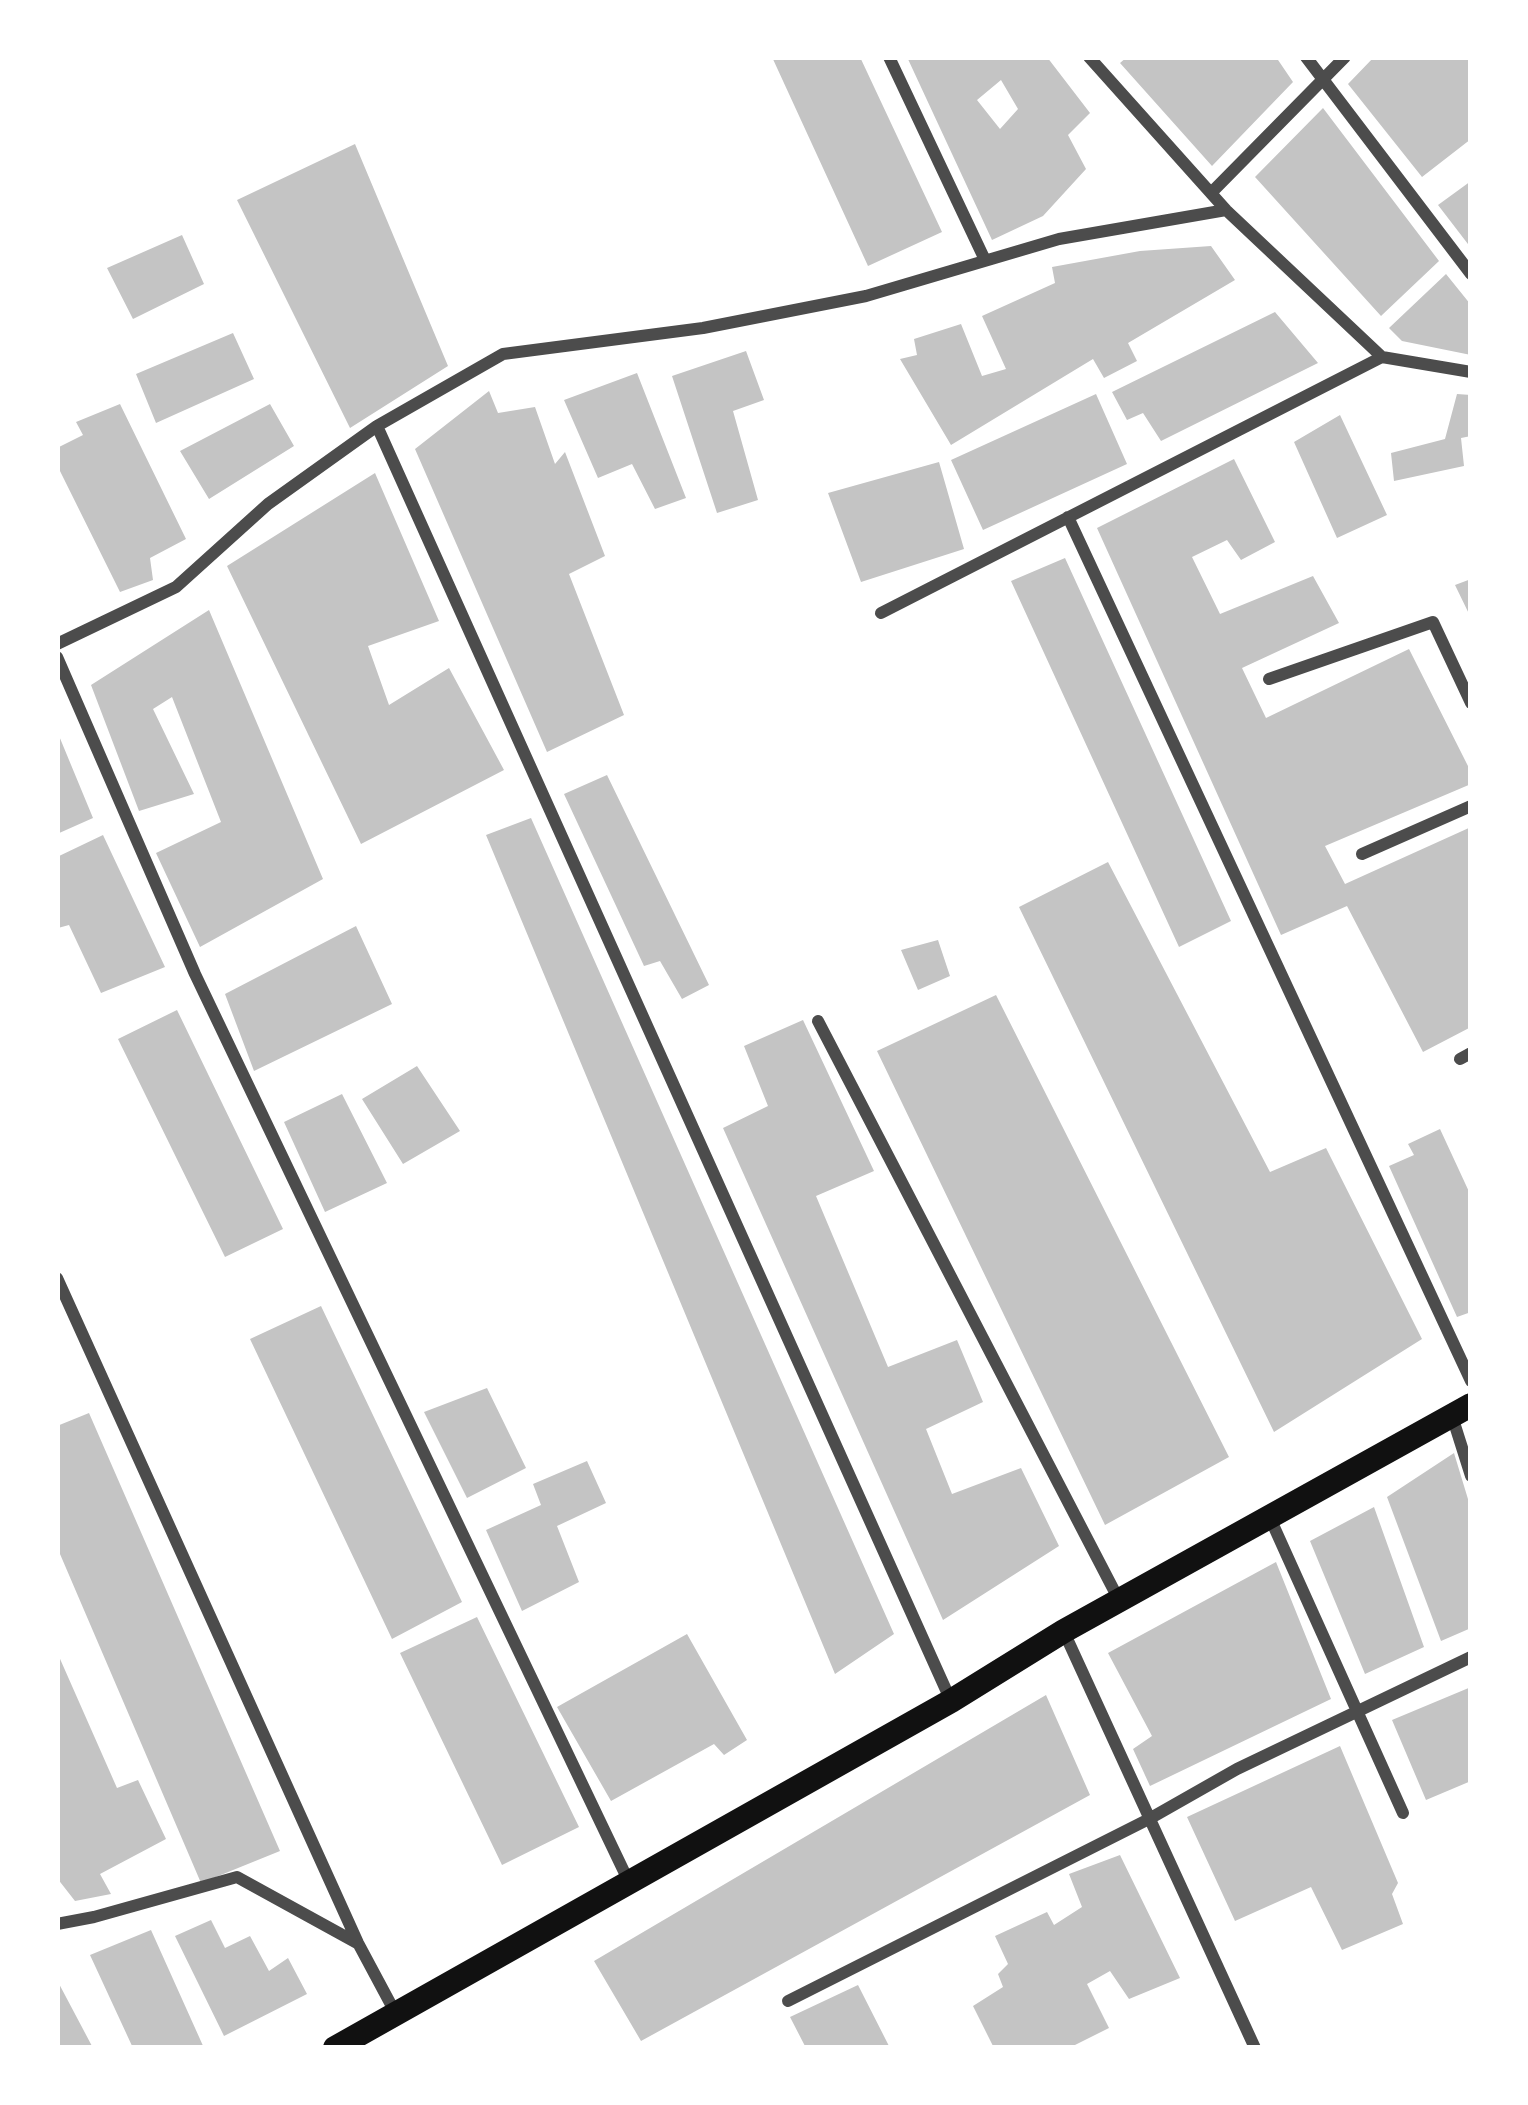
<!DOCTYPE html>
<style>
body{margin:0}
#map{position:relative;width:1528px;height:2105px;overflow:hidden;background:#fff;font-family:Figtree,sans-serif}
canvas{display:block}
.frame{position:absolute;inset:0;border:60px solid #fff;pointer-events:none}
</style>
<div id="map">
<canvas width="1528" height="2105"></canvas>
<div class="frame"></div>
</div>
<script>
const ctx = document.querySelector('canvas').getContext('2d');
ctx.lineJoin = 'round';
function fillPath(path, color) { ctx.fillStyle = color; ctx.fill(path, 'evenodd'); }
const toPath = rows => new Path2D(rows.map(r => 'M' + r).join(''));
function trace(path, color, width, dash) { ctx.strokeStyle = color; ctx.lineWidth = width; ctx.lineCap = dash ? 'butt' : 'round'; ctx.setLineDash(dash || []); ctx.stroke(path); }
fillPath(toPath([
 [772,57,860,57,942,232,868,266],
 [907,57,1047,57,1090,113,1068,135,1086,169,1043,216,992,240],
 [1001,80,1018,109,1000,129,977,100],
 [1127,57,1276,57,1293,82,1212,166,1120,63],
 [1374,57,1471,57,1471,139,1422,177,1348,84],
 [1323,108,1439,261,1381,316,1255,177],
 [355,144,448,366,350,428,237,200],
 [1471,181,1471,248,1438,205],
 [182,235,204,284,133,319,107,268],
 [1211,246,1235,280,1128,343,1137,361,1104,378,1093,359,951,445,900,359,917,355,914,339,961,324,982,376,1006,369,982,316,1055,283,1052,267,1140,251],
 [1446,274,1471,305,1471,355,1402,341,1389,328],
 [1275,312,1318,363,1161,441,1143,413,1127,420,1112,392],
 [233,333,254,379,156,423,136,374],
 [746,351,764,400,733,411,758,500,717,513,672,376],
 [637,373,686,498,655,509,632,464,598,478,564,400],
 [489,391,498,413,535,407,555,464,565,452,605,556,569,574,624,715,547,752,415,449],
 [1096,394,1127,464,983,530,951,460],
 [1457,394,1471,395,1471,436,1461,438,1464,466,1394,481,1391,453,1445,439],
 [120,404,186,539,150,558,153,580,120,592,57,465,57,448,83,435,76,422],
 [270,404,294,446,209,499,180,451],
 [1340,415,1387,515,1337,538,1294,442],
 [1234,459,1275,542,1241,560,1227,540,1192,557,1220,614,1313,576,1339,623,1242,668,1266,718,1409,649,1471,772,1471,784,1325,846,1345,884,1471,827,1471,1027,1423,1052,1347,906,1281,935,1097,528],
 [939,462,964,549,861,582,828,493],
 [375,473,439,621,368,646,389,705,449,668,504,770,361,844,227,566],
 [1065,558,1231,921,1179,947,1011,581],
 [1471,579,1471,618,1455,585],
 [209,610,323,879,200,947,156,853,221,822,172,697,153,709,194,794,139,811,91,685],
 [57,731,93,818,57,834],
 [607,775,709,985,682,999,660,961,644,966,564,794],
 [531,818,894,1634,835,1674,486,835],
 [103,835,165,967,101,993,69,925,58,928,57,925,57,857],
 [1108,862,1270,1172,1326,1148,1422,1339,1274,1432,1019,907],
 [356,926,392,1004,254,1071,225,994],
 [938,940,950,976,918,990,901,950],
 [996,995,1229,1457,1105,1525,877,1051],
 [177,1010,283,1229,225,1257,118,1039],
 [803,1020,874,1171,816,1196,888,1367,957,1340,983,1402,926,1429,952,1494,1021,1468,1059,1546,943,1620,723,1128,768,1106,744,1046],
 [417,1066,460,1131,403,1164,362,1099],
 [342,1094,387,1183,325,1212,284,1122],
 [1440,1129,1471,1196,1471,1312,1457,1317,1389,1166,1414,1155,1408,1144],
 [321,1306,462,1602,392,1639,250,1339],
 [487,1388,526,1468,467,1498,424,1412],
 [89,1413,280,1851,201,1883,57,1547,57,1426],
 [1454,1453,1471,1509,1471,1628,1441,1641,1387,1497],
 [587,1461,606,1503,557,1526,579,1582,522,1611,486,1530,541,1505,533,1484],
 [1374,1507,1424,1647,1365,1674,1310,1541],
 [1276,1562,1331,1699,1150,1786,1133,1749,1152,1736,1108,1653],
 [477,1617,579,1827,502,1865,400,1653],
 [687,1634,747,1740,724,1755,714,1744,611,1801,557,1707],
 [57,1652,117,1788,138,1780,166,1839,100,1874,111,1894,75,1901,57,1878],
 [1471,1687,1471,1781,1426,1800,1392,1720],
 [1046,1695,1090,1795,641,2041,594,1961],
 [1340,1746,1398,1883,1392,1894,1403,1924,1342,1950,1311,1887,1235,1921,1187,1817],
 [1120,1855,1180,1978,1129,1999,1110,1971,1087,1984,1109,2028,1069,2048,994,2048,973,2006,1003,1987,998,1974,1008,1964,995,1936,1047,1912,1054,1925,1082,1907,1069,1874],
 [211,1920,225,1948,250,1936,269,1971,288,1958,307,1994,224,2036,175,1936],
 [151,1930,204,2048,133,2048,90,1955],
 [57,1980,93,2048,57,2048],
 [858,1985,890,2048,806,2048,790,2017]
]), '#c4c4c4');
trace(toPath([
 [889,57,985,260],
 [1089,57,1226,210,1382,357,1471,372],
 [1306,57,1471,274],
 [1211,193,1345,57],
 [377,426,951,1701],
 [1068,517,1471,1381],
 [881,613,1382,357],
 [57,644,176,587,268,504,377,426,503,354,703,328,866,296,1059,239,1226,210],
 [57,657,195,974,629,1882],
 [1269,679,1433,622,1471,703],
 [1362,854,1471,806],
 [818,1021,1119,1600],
 [1460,1059,1471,1053],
 [57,1278,358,1943,396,2014],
 [1452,1416,1471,1476],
 [1270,1518,1403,1813],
 [1064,1632,1255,2048],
 [57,1924,94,1917,237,1877,357,1943],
 [788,2001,1149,1819,1237,1769,1471,1657]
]), '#4c4c4c', 12);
trace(toPath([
 [335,2048,951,1701,1064,1631,1471,1405]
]), '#111', 24);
</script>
